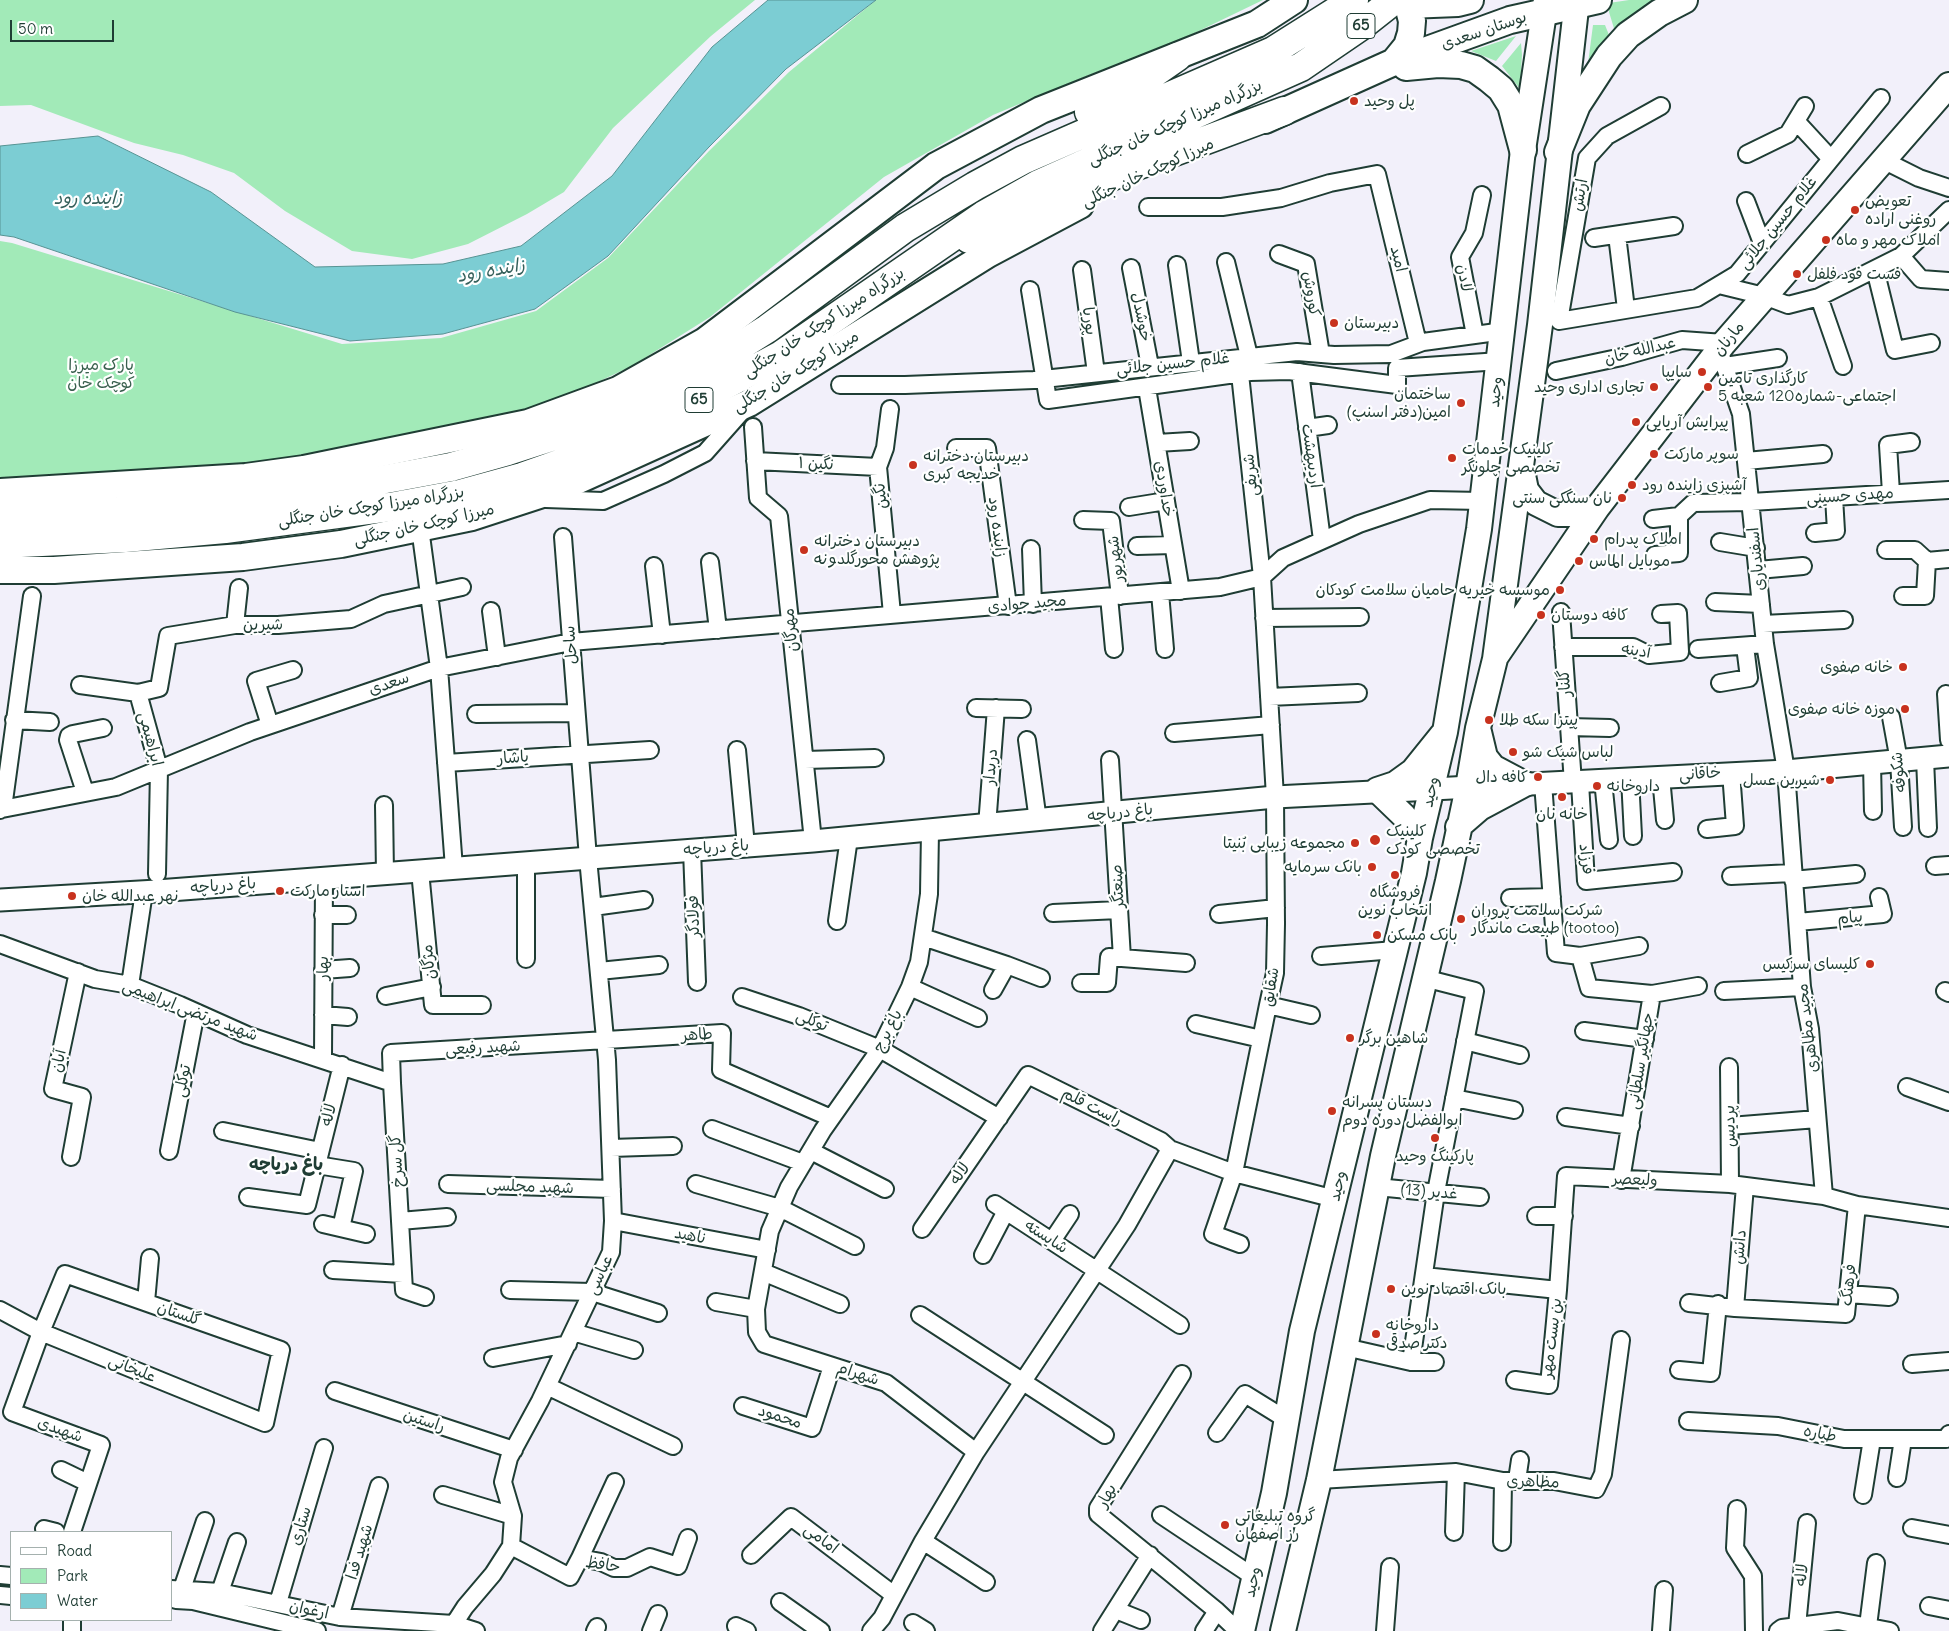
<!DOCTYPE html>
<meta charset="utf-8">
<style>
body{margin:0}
#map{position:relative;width:1949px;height:1631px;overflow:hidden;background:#f2f0fa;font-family:Delius,sans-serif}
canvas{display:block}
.legend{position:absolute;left:10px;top:1531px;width:162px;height:90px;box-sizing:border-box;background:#fff;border:1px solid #a5b1ae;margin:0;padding:6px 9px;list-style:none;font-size:15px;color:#1f3d34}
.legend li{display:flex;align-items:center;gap:10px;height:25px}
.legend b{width:25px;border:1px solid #a5b1ae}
.scale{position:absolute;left:10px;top:20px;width:104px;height:22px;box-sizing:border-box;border:2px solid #1f3d34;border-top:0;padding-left:6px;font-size:15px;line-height:18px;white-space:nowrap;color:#1f3d34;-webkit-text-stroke:4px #fff;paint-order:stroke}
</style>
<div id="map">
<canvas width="1949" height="1631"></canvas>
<ul class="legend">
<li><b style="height:6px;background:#fff"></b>Road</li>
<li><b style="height:14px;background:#a2eab8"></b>Park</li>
<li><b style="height:14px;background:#7ccdd3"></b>Water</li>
</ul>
<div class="scale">50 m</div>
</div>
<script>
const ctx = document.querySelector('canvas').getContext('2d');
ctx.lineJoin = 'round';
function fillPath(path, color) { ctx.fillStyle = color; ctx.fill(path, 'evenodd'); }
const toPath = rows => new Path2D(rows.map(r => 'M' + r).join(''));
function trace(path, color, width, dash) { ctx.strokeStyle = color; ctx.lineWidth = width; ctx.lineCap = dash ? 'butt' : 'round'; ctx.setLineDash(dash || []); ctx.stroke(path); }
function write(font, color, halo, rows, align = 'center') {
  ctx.font = font + ' Delius,"Playpen Sans Arabic",sans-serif'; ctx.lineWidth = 4.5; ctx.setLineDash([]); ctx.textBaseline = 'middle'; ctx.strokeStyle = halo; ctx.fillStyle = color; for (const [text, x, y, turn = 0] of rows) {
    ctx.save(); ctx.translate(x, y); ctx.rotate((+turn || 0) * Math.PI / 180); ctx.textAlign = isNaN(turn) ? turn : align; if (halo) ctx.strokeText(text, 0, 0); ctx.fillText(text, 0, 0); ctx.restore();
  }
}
fillPath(toPath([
 [0,0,755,0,711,36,613,128,564,192,527,214,468,244,412,259,352,251,285,211,234,173,183,155,134,143,31,105,0,106],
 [876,0,1263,0,1176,42,1089,75,993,115,884,177,710,317,632,366,555,402,489,424,302,461,0,480,0,241,12,243,342,344,441,338,536,311,608,258,709,151,789,72],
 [1629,0,1660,0,1616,35,1609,12,1609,3],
 [1593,25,1605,25,1611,40,1586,79],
 [1516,36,1496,61,1471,51],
 [1521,43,1522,55,1520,89,1502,66]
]), '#a2eab8');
const water = toPath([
 [768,0,876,0,786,69,709,147,608,256,535,309,443,334,350,341,235,312,14,237,0,235,0,146,98,136,211,192,315,267,443,264,521,246,612,176,712,47,768,0]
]);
fillPath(water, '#7ccdd3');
trace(water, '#579393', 1);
const minor = toPath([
 [1661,106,1607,136,1587,158,1559,321,1697,298,1737,274,1881,98],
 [1796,121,1831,159],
 [1747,154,1788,134,1805,106],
 [1883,160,1919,178,1949,188],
 [1746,201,1762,243],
 [1148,207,1222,207,1281,198,1330,183,1377,174,1418,343],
 [1617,235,1626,309],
 [1594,238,1674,226],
 [1279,254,1306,264,1321,354],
 [1901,256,1921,279,1949,281],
 [1226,262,1249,356],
 [1177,265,1191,362],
 [1131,268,1150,366],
 [1875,269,1895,350,1931,343],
 [1082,270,1096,373],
 [1719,285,1764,296,1788,305,1819,297,1901,256,1949,210],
 [1030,290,1048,400,1250,372,1289,371,1397,385,1397,368,1500,361],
 [1819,297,1843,366],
 [1475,335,1460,257,1474,233,1482,195],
 [1719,350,1741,414,1765,644,1786,771,1802,987,1810,1029,1824,1196],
 [1725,366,1778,358],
 [1556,371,1622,357,1682,340,1724,343],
 [1300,372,1322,540],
 [840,385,905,385,1034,380,1297,352,1334,355,1391,354,1423,342,1504,331],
 [1147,388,1181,591],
 [890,409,885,448,878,467,892,614],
 [753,427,758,498,779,516,813,841],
 [1307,428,1328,425],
 [1157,443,1190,441],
 [956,448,987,448,1008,606],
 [755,461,878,467],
 [1746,461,1823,454],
 [1891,493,1888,445,1911,442],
 [546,499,603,501,664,474,705,453,744,409],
 [1129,507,1166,501],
 [1653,519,1679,516,1693,503,1751,502,1949,490],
 [1083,520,1111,521,1120,596],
 [420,528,439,668,454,868],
 [1815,533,1836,531,1834,497],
 [1720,542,1756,548],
 [1137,546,1173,545],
 [1031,549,1033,604],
 [1886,550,1915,550,1927,561,1949,559],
 [1655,555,1679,553,1679,516],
 [710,562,718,630],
 [654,566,662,635],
 [1758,570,1803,566],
 [1160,593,1165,649],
 [1903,596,1925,596,1927,561],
 [1109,597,1114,649],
 [1715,602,1761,604],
 [491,611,497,657],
 [1561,612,1573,783],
 [1264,618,1360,617],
 [1763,624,1844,620],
 [235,625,239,588],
 [1563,647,1633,647,1649,655,1680,652,1678,613,1661,614],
 [1698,649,1765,644],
 [1720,683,1749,678,1745,646],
 [80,685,138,693,159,769,157,874],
 [138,693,159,688,168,636,235,625,278,625,351,619,384,604,462,587],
 [1946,694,1949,740],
 [1269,697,1358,693],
 [976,708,1022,709],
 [476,714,576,713],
 [1891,717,1899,761,1903,827],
 [14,720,50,722],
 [270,725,256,681,293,670],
 [1569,727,1610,728],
 [1174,733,1271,725],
 [1027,740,1038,821],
 [737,750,746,846],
 [1925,759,1928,828],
 [805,760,875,758],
 [1110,760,1122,958],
 [446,763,650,750],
 [1872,763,1873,811],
 [1661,777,1665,820],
 [1630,778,1633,836],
 [1603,780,1609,840],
 [1543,783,1556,953,1580,956,1589,988,1652,994,1621,1180],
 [1580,783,1586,881,1673,872],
 [85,792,68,740,69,736,73,734,103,728],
 [384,805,385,874],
 [2,809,116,787,250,732,439,668,571,642,1220,587,1262,577,1283,558,1359,524,1430,500,1482,501],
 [0,810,4,801,32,596],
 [987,826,996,708],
 [1707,829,1735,826,1731,772],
 [930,831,929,894,919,962,910,987,880,1049,823,1130,789,1187,770,1231,756,1309,757,1332,764,1344,886,1383,976,1452],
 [692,850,697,982],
 [526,863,526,959],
 [1935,866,1949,865],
 [420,871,433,1005,482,1005],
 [1731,876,1792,873],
 [1793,880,1856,874],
 [1510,898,1552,897],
 [593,907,644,900],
 [1053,913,1119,910],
 [1219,914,1276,908],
 [323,915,347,915],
 [837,921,849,838],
 [1798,922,1883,914,1879,897],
 [923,937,1007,965,993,990],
 [0,944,95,979,130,985,180,1005,247,1035,392,1083,404,1290,425,1297],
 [1321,956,1395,950],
 [1580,956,1639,946],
 [1007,965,1041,978],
 [323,970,350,968],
 [599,971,659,965],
 [1081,983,1107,983,1109,957,1186,963],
 [130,985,144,892],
 [910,987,978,1018],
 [1724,991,1802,987],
 [1945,991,1949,993],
 [1652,994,1698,986],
 [386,996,432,987],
 [742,997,799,1016,880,1049,999,1118],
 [1268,1005,1311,1015],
 [323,1015,348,1017],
 [1196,1024,1261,1039],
 [1584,1031,1645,1039],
 [1465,1041,1520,1055],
 [323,1058,324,878],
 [1729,1067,1730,1184],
 [392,1083,391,1053,722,1033,721,1070,831,1118],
 [1907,1087,1949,1102],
 [1454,1098,1514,1110],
 [1566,1117,1631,1126],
 [1730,1126,1817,1119],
 [712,1129,803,1163],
 [223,1131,320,1151],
 [611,1148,673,1146],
 [169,1151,196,1012],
 [811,1151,885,1189],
 [71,1157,82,1097,53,1089,78,972],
 [317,1165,354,1171,341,1228],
 [448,1184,612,1189],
 [696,1184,780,1208,855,1246],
 [1377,1187,1480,1197],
 [248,1197,307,1205,342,1065],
 [995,1204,1180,1325],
 [1536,1216,1564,1216],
 [400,1221,447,1217],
 [613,1221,767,1250],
 [323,1224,366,1234],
 [922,1229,1028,1075,1161,1141,1170,1149,1234,1173,1335,1199],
 [1052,1241,1070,1214],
 [1240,1244,1213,1234,1234,1173,1268,1005,1275,973,1276,924,1275,797,1262,577,1240,374],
 [983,1255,1006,1211],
 [333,1270,403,1274],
 [763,1272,840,1304],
 [1424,1276,1558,1290,1566,1176,1730,1184,1824,1196,1857,1205,1949,1218],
 [510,1290,592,1292,658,1313],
 [1848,1294,1889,1297],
 [146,1302,150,1258],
 [716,1302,756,1309],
 [1689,1303,1735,1308,1846,1314,1857,1205],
 [1735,1308,1745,1186],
 [0,1310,41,1332,265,1423,281,1350,65,1274,41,1332,12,1412,101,1445,72,1532],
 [920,1315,1105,1435],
 [573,1332,634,1350],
 [1345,1347,1411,1362,1435,1362],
 [493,1358,568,1344],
 [1411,1362,1436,1192,1475,991,1424,978],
 [1912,1364,1949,1361],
 [1679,1370,1711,1373,1718,1304],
 [1182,1374,1098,1508,1098,1514,1217,1611],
 [1515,1380,1549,1385,1558,1290],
 [547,1386,673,1446],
 [335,1391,514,1450],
 [743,1406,812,1428,832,1366],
 [1688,1421,1778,1426,1844,1439,1946,1439,1949,1434],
 [1217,1433,1245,1394,1287,1420],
 [61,1470,88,1483],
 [1897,1478,1903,1439],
 [1319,1480,1456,1472,1503,1481,1554,1481,1596,1489,1603,1474,1621,1340],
 [1517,1480,1520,1460],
 [443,1495,513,1516],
 [1863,1495,1872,1439],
 [1737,1509,1735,1548,1753,1576,1754,1631],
 [1161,1515,1254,1577],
 [1912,1528,1949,1535],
 [44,1529,56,1532],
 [1454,1532,1456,1472],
 [923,1541,986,1582],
 [1502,1542,1503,1481],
 [511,1546,570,1577,580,1558,601,1562,614,1568,627,1568,650,1557,678,1566,688,1538],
 [751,1555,791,1517,894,1595],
 [580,1558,615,1482],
 [0,1575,11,1576],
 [171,1589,220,1592,340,1617,454,1624,476,1631],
 [182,1589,205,1521],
 [220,1592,237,1542],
 [0,1595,11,1596],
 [176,1600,193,1601,317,1631],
 [780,1602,821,1631],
 [278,1603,324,1448],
 [1929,1606,1949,1610],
 [1116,1610,1141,1620],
 [340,1617,379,1486],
 [913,1623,926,1631],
 [454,1624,465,1607,493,1574,511,1546,513,1516,503,1482,509,1458,540,1401,611,1252,613,1221,607,1060,588,858,563,537],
 [736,1626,747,1631],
 [1797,1626,1807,1523],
 [1868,1626,1876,1563],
 [72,1631,72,1620],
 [595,1631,597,1627],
 [651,1631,658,1614],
 [871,1631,882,1618,923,1541,976,1452,1127,1225,1170,1149],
 [1102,1631,1150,1555],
 [1204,1631,1217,1611,1238,1631],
 [1385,1631,1390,1567],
 [1661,1631,1664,1590],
 [1778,1631,1782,1628,1838,1621,1890,1631]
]);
const tertiary = toPath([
 [0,900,157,891,813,841,1275,797,1786,771,1949,756]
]);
const secondary = toPath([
 [1522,470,1526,490,1536,503,1558,514,1580,514,1597,508],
 [1497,655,1597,508,1724,343,1949,85],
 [1479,732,1485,757,1493,767,1525,784],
 [1458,827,1480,808,1525,784],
 [1420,838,1404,816,1377,790,1395,784,1413,771,1442,735],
 [1242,1631,1274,1493,1302,1331,1414,873,1420,838,1445,732,1479,529,1523,150,1546,0],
 [1283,1631,1319,1480,1383,1156,1448,881,1468,787,1478,728,1495,659,1540,325,1577,0]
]);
const primary = toPath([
 [1408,5,1458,3,1470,0],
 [1394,62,1407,46,1411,33,1412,21,1408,5,1403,0],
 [1406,67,1438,64,1461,65,1475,69,1489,79,1501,89,1511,105,1523,150],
 [1265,120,1394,62,1510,20,1598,0],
 [1558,152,1577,105,1609,56,1628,35,1659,13,1684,0],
 [0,492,246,477,304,469,528,423,618,390,705,341,936,166,1041,110,1257,24,1294,0],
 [0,570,54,570,243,557,341,544,472,517,561,488,749,403,988,254,1080,205]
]);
const trunk = toPath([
 [1089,112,1118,98,1177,57],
 [969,239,995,230,1128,169,1284,111],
 [0,516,118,511,294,496,451,467,508,451,579,428,642,401,705,368,767,329,905,228,975,186,1023,160,1273,51,1354,0],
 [0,544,125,538,225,529,390,507,460,494,522,477,590,453,651,425,781,355,984,215,1039,184,1301,67,1361,26,1394,0]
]);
trace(minor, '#1f3d34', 20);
trace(tertiary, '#1f3d34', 25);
trace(secondary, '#1f3d34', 28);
trace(primary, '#1f3d34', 30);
trace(trunk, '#1f3d34', 31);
trace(minor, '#fff', 16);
trace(tertiary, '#fff', 21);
trace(secondary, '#fff', 24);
trace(primary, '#fff', 26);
trace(trunk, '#fff', 28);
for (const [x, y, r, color] of [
 [1354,101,5,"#c8321e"],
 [1855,210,5,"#c8321e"],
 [1826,240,5,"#c8321e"],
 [1797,274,5,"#c8321e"],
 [1334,323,5,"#c8321e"],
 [1702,372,5,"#c8321e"],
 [1654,387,5,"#c8321e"],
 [1708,387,5,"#c8321e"],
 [1461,403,5,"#c8321e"],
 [1636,422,5,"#c8321e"],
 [1654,454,5,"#c8321e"],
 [1452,458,5,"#c8321e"],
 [913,465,5,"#c8321e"],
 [1632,485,5,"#c8321e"],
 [1622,498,5,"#c8321e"],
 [1594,539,5,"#c8321e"],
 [804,550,5,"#c8321e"],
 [1579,561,5,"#c8321e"],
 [1560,590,5,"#c8321e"],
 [1541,615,5,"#c8321e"],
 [1903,667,5,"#c8321e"],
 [1905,709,5,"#c8321e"],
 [1489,720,5,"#c8321e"],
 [1513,752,5,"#c8321e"],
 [1538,777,5,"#c8321e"],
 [1830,780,5,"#c8321e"],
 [1597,786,5,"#c8321e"],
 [1562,797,5,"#c8321e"],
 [1375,840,6,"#c8321e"],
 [1355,843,5,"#c8321e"],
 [1372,867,5,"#c8321e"],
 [1395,875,5,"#c8321e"],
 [280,891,5,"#c8321e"],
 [72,896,5,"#c8321e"],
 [1461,919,5,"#c8321e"],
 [1377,935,5,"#c8321e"],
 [1870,964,5,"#c8321e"],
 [1350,1038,5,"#c8321e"],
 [1332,1111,5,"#c8321e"],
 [1435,1138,5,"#c8321e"],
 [1391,1289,5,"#c8321e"],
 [1376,1334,5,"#c8321e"],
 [1225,1525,5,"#c8321e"]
]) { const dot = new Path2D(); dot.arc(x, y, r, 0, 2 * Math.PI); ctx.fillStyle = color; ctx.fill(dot); trace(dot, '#fff', 2); }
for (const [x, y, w] of [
 [1361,26,28],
 [699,400,28]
]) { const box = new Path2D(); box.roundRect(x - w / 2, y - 12.5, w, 25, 4); ctx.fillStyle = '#fff'; ctx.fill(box); trace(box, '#1f3d34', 1); }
write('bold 15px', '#1f3d34', null, [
 ["65",1361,26],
 ["65",699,400]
]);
write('16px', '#1f3d34', '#fff', [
 ["بوستان سعدی",1484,31,-19],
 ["بزرگراه میرزا کوچک خان جنگلی",1175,123,-24],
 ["میرزا کوچک خان جنگلی",1148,173,-25],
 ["ارتش",1580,195,-80],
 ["غلام حسین جلائی",1778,223,-51],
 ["امید",1398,259,76],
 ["لادن",1464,278,80],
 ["کوروش",1311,294,81],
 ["خوشدل",1141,317,79],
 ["پوریا",1089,321,82],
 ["بزرگراه میرزا کوچک خان جنگلی",824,323,-33],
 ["مارنان",1729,339,-51],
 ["عبدالله خان",1640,351,-14],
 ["غلام حسین جلائی",1173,364,-6],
 ["میرزا کوچک خان جنگلی",796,372,-31],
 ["وحید",1496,392,-83],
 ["اردیبهشت",1311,456,82],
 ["نگین ۱",816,464,3],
 ["شریفی",1251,475,-96],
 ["خداوردی",1164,489,81],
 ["نگین",881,496,-96],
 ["مهدی حسینی",1850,496,-4],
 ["بزرگراه میرزا کوچک خان جنگلی",371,507,-9],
 ["میرزا کوچک خان جنگلی",424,525,-13],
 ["زاینده رود",997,527,83],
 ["شهریور",1116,559,-97],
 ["اسفندیاری",1757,559,-96],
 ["مجید جوادی",1027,604,-5],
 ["شیرین",263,625,-1],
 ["مهرگان",791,630,-96],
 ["ساحل",571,645,-94],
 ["آدینه",1636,651,9],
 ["گلنار",1565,683,-95],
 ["سعدی",389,684,-19],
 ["ابراهیمی",150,739,75],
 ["یاشار",513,758,-4],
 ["دربدار",991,767,-85],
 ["شکوفه",1899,772,-96],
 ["خاقانی",1700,774,-4],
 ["وحید",1431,792,-77],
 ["باغ دریاچه",1120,813,-6],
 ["باغ دریاچه",716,848,-4],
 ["فرزاد",1586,859,83],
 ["باغ دریاچه",223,886,-4],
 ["صنعتگر",1118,886,-93],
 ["فولادگر",694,916,-92],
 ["پیام",1850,918,-5],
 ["مژگان",429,962,-96],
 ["بهار",323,968,-90],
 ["شقایق",1271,987,-81],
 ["شهید مرتضی ابراهیمی",190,1011,21],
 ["توکلی",812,1021,22],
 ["مجید مظاهری",1808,1028,-97],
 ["باغ برج",888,1031,-63],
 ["طاهر",697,1035,-4],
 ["شهید رفیعی",483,1048,-3],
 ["آبان",59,1061,-78],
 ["جهانگیر سلطانی",1641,1061,-81],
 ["توکلی",183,1081,-79],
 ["راست قلم",1092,1107,27],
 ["لاله",329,1115,-76],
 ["پردیس",1730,1126,-91],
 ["گل سرخ",397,1161,-93],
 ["لاله",960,1174,-55],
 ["ولیعصر",1635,1180,3],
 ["وحید",1338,1186,-77],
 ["شهید مجلسی",530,1187,2],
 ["غدیر (13)",1429,1192,5],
 ["ناهید",690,1236,11],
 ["شایسته",1046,1237,33],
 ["دانش",1740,1247,-86],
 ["عباسی",600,1275,-65],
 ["فرهنگ",1849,1285,-84],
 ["گلستان",179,1314,19],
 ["بن بست مهر",1552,1338,-83],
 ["علیخانی",132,1369,22],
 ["شهرام",858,1374,18],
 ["محمود",780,1417,18],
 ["راستین",424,1421,18],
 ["شهیدی",60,1430,20],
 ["طیاره",1820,1434,11],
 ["مظاهری",1533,1482,2],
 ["بهار",1107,1496,-62],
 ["ستاری",301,1526,-73],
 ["امامی",821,1539,37],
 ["شهید فدا",360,1552,-73],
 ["حافظ",603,1565,9],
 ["لاله",1802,1575,-85],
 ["وحید",1253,1582,-77],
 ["ارغوان",309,1610,12]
]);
write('16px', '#1f3d34', '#fff', [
 ["پل وحید",1364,101],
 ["تعویض",1865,201],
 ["روغنی اراده",1865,219],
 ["املاک مهر و ماه",1836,240],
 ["فست فود فلفل",1807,274],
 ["دبیرستان",1344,323],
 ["سایپا",1692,372,"right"],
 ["کارگذاری تامین",1718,378],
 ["اجتماعی-شماره120 شعبه 5",1718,396],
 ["تجاری اداری وحید",1644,387,"right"],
 ["ساختمان",1451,394,"right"],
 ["امین(دفتر اسنپ)",1451,412,"right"],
 ["پیرایش آریایی",1646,422],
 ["کلینیک خدمات",1462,449],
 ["تخصصی چلونگر",1462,467],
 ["سوپر مارکت",1664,454],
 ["دبیرستان دخترانه",923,456],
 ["خدیجه کبری",923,474],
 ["آشپزی زاینده رود",1642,485],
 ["نان سنگکی سنتی",1612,498,"right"],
 ["املاک پدرام",1604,539],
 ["دبیرستان دخترانه",814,541],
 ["پژوهش محورگلدونه",814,559],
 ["موبایل الماس",1589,561],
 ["موسسه خیریه حامیان سلامت کودکان",1550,590,"right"],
 ["کافه دوستان",1551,615],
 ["خانه صفوی",1893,667,"right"],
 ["موزه خانه صفوی",1895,709,"right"],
 ["پیتزا سکه طلا",1499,720],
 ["لباس شیک شو",1523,752],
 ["کافه دال",1528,777,"right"],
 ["شیرین عسل",1820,780,"right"],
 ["داروخانه",1607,786],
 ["خانه نان",1562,814,"center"],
 ["کلینیک",1386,831],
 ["تخصصی کودک",1386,849],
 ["مجموعه زیبایی بُنیتا",1345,843,"right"],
 ["بانک سرمایه",1362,867,"right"],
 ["استار مارکت",290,891],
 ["فروشگاه",1395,892,"center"],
 ["انتخاب نوین",1395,910,"center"],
 ["نهر عبدالله خان",82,896],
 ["شرکت سلامت پروران",1471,910],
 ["طبیعت ماندگار (tootoo)",1471,928],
 ["بانک مسکن",1387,935],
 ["کلیسای سرکیس",1860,964,"right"],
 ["شاهین برگر",1360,1038],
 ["دبستان پسرانه",1342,1102],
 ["ابوالفضل دوره دوم",1342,1120],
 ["پارکینگ وحید",1435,1156,"center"],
 ["بانک اقتصاد نوین",1401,1289],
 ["داروخانه",1386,1325],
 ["دکتر صدقی",1386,1343],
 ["گروه تبلیغاتی",1235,1516],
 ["رز اصفهان",1235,1534]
], 'left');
write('16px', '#39604e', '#fff', [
 ["پارک میرزا",101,365],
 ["کوچک خان",101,383]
]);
write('italic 18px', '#36615c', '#fff', [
 ["زاینده رود",88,199],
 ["زاینده رود",491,271,-10]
]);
write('bold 18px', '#1f3d34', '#fff', [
 ["باغ دریاچه",286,1165]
]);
</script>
